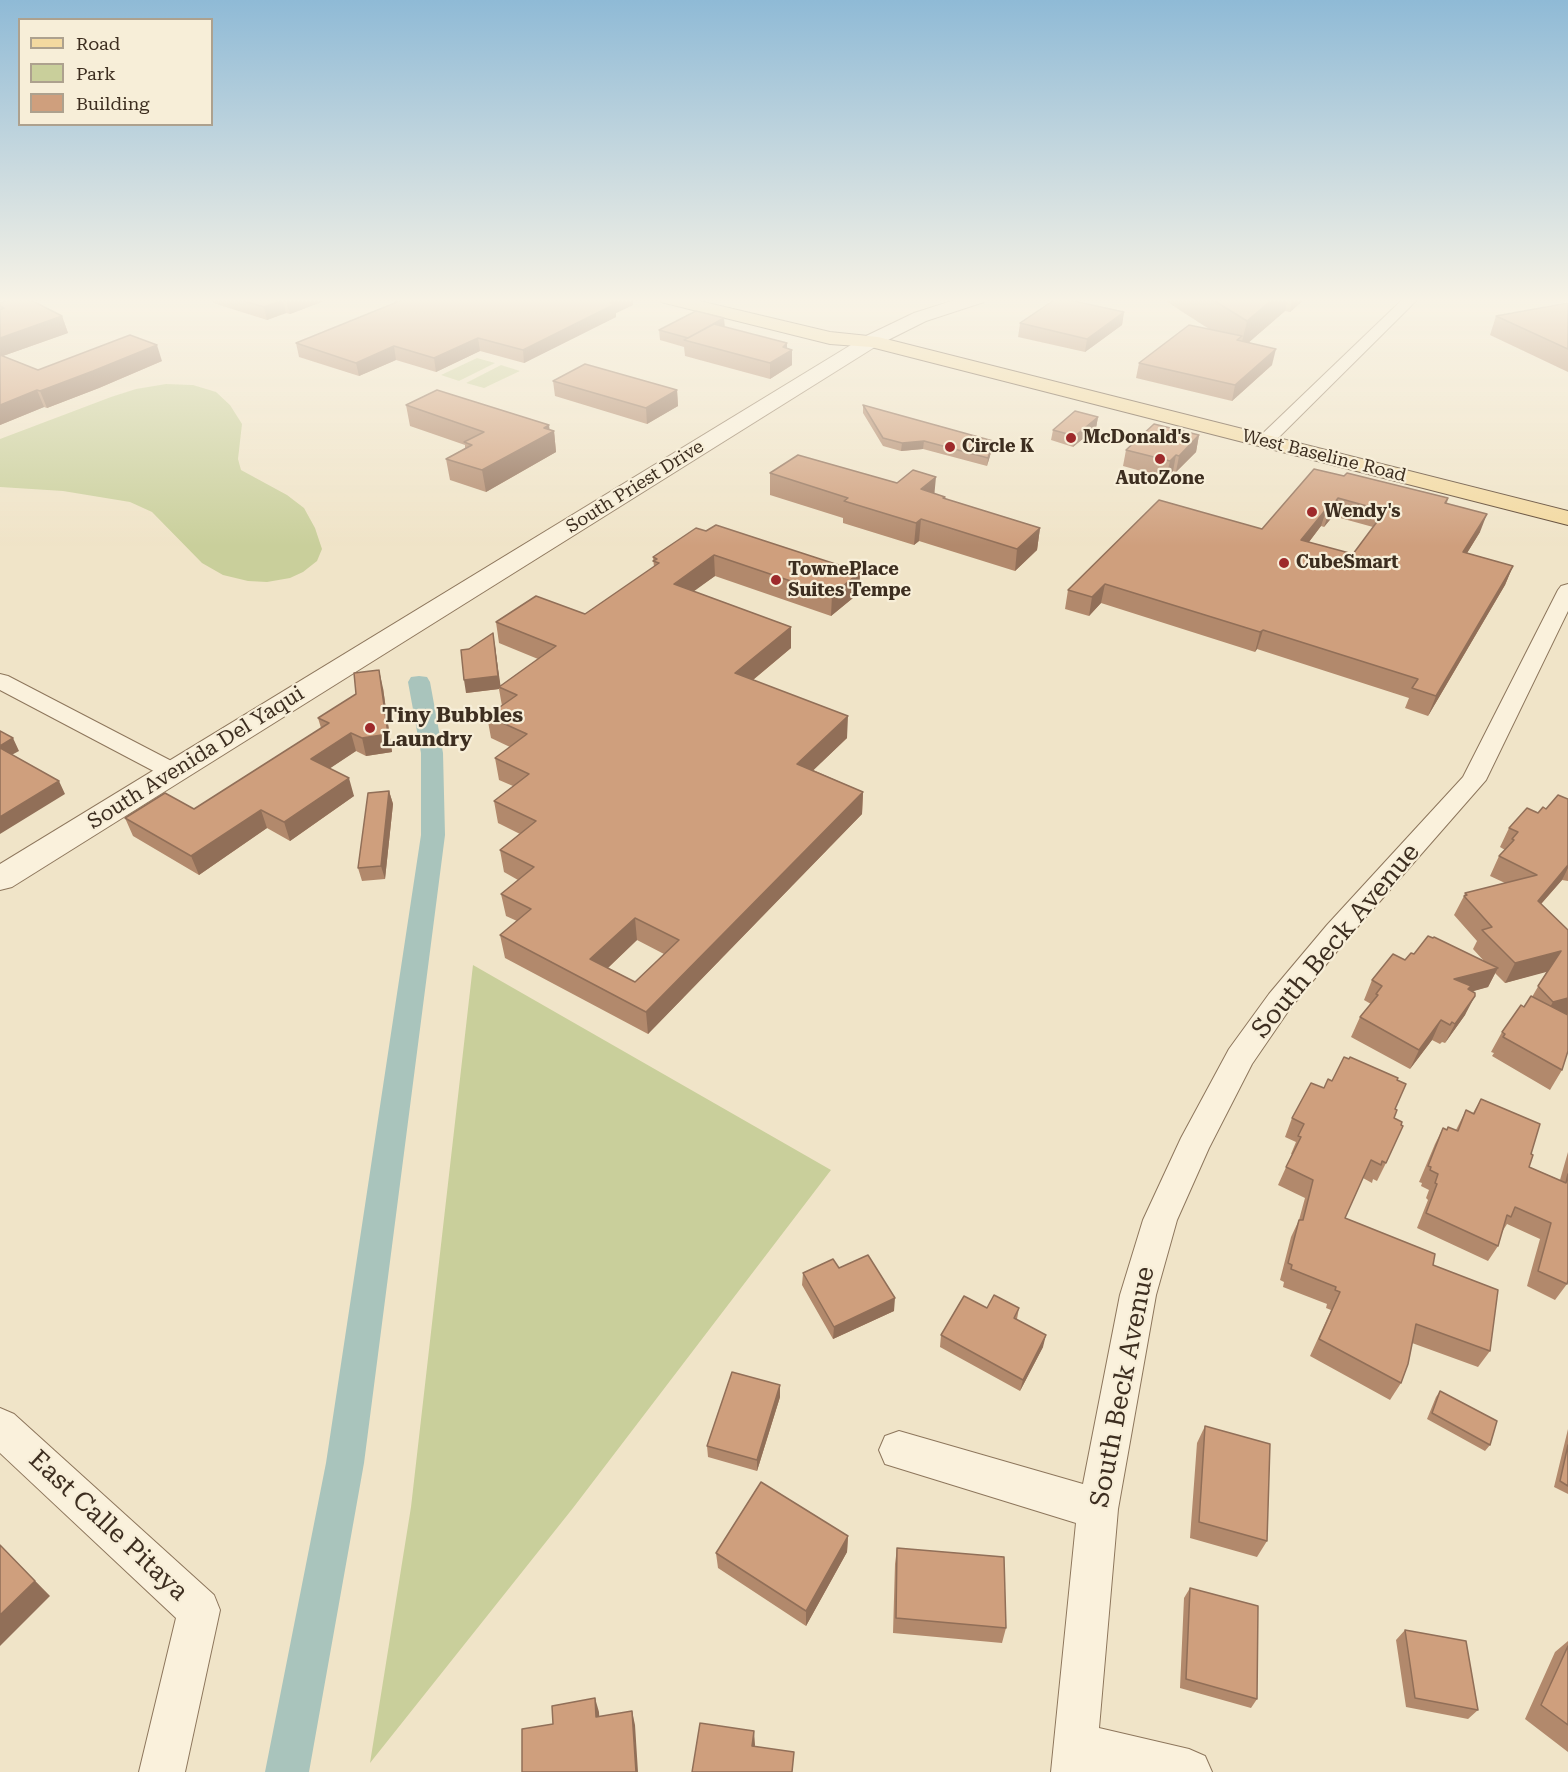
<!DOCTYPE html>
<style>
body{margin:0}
#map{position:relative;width:1568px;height:1772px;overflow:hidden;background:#f0e4c8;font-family:"Roboto Serif",serif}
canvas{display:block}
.legend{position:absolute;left:18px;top:18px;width:195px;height:108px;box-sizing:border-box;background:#f7eed8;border:2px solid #ada18e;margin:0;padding:8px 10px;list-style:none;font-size:18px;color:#3d2e20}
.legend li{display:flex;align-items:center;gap:12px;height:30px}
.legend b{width:30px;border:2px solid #ada18e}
</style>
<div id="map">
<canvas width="1568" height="1772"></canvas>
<ul class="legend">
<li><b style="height:8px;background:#f3d9a0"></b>Road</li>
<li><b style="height:16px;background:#c9cf9b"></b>Park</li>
<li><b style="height:16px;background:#cf9f7d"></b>Building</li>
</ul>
</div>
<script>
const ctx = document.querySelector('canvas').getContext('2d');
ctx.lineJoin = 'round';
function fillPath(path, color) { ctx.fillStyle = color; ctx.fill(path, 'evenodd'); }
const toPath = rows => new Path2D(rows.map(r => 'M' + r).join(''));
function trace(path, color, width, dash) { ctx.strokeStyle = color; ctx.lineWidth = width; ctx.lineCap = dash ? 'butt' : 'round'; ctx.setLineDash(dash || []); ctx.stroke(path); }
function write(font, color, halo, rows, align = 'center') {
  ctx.font = font + ' "Roboto Serif",serif'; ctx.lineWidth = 4.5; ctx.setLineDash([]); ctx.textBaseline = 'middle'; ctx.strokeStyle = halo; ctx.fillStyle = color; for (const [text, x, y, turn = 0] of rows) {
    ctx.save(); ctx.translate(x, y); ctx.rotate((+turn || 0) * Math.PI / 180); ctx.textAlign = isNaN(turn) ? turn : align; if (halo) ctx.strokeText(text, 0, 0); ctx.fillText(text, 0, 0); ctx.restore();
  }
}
fillPath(toPath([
 [477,358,495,363,459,381,441,375],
 [501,365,520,371,484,388,466,383],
 [166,384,193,385,216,392,230,405,242,424,238,459,241,470,287,495,304,508,315,528,322,549,317,561,303,572,290,578,267,582,248,581,223,575,202,563,152,512,130,502,63,491,0,487,0,439,111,397,136,389],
 [473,965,831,1170,573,1508,370,1763,411,1507]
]), '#c9cf9b');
fillPath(toPath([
 [419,676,427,677,430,682,443,753,445,835,364,1463,309,1772,265,1772,326,1463,421,835,421,753,408,682,411,677,419,676]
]), '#a9c4bc');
const minor = toPath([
 [1404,298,1419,298,1271,445,1259,445,1256,441,1259,437,1404,298],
 [1568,584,1568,611,1486,780,1347,939,1289,1010,1252,1064,1209,1148,1177,1220,1156,1295,1118,1509,1099,1728,1189,1749,1205,1756,1212,1772,1051,1772,1076,1523,885,1464,879,1450,885,1436,899,1431,1083,1484,1120,1295,1143,1220,1181,1138,1229,1049,1269,994,1327,925,1463,777,1558,590,1561,586,1568,584],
 [0,674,8,676,183,767,186,772,183,777,174,780,165,777,0,690,0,674],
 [0,1408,14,1414,214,1595,220,1610,185,1772,139,1772,176,1618,0,1453,0,1408]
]);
const tertiary = toPath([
 [871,335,878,337,880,341,878,345,12,887,0,890,0,864,864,337,871,335]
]);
const secondary = toPath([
 [961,298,987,298,984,302,926,321,878,345,864,345,862,341,864,337,914,313,961,298]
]);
const primary = toPath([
 [658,298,687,298,830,332,878,337,1568,511,1568,525,871,347,830,344,661,302,658,298]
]);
trace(minor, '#8d765c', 2);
trace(tertiary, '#8d765c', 2);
trace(secondary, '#6f573f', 2);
trace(primary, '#5b4430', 2);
fillPath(minor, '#faf1dc');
fillPath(tertiary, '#faf1dc');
fillPath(secondary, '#faf1dc');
fillPath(primary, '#f3d9a0');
fillPath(toPath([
 [212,298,332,298,290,314,286,313,267,320,213,303],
 [382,298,632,298,633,305,616,313,616,317,524,363,480,351,436,372,396,360,359,376,299,357,296,343,397,302],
 [1161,298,1306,298,1290,312,1285,311,1248,343,1272,365,1232,401,1136,378,1139,363,1209,329],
 [0,303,62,316,68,333,3,356,38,370,162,361,99,388,47,408,44,407,0,425],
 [1568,303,1568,372,1490,335,1496,316],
 [1124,312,1122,325,1085,352,1018,337,1020,323],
 [725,327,792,350,792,365,770,379,685,356,684,347,660,340,659,330],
 [553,381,677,390,678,406,647,424,555,396],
 [406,405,549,425,549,429,554,431,556,452,486,492,450,480,446,459,465,448,465,445,410,426],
 [863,405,993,441,992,449,987,466,923,449,901,451,883,446,863,413],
 [1098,417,1096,428,1073,447,1051,440,1053,430],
 [1199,435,1196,452,1176,472,1173,471,1166,478,1123,466,1126,450],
 [770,473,935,494,945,499,1040,528,1037,550,1015,571,919,541,914,545,843,523,843,518,770,495],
 [1344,476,1448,498,1447,503,1480,532,1467,553,1513,566,1505,585,1428,716,1405,708,1409,698,1257,649,1255,652,1101,603,1089,616,1065,609,1068,590,1262,529],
 [1333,516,1373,527,1353,554,1309,542,1321,526,1324,527],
 [706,531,860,572,859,593,831,616,715,576,693,591,791,627,791,648,753,680,847,738,813,770,863,792,862,814,648,1034,505,958,500,935,517,921,506,916,501,894,518,880,504,872,500,850,520,834,498,823,494,801,513,786,499,780,495,758,510,747,491,738,487,716,502,706,499,689,466,693,469,649,495,645,500,686,538,659,499,643,496,622,585,614,654,567,653,557],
 [637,940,664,954,635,982,608,968],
 [383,688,392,752,366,756,356,751,330,768,354,796,290,841,267,828,199,875,133,836,125,818,194,809,321,728,318,718],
 [389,791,393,804,385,879,362,881,358,868],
 [1568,799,1568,881,1562,880,1541,904,1568,930,1568,1014,1566,1015,1562,1070,1550,1090,1492,1056,1494,1053,1491,1052,1502,1032,1532,997,1547,971,1505,983,1495,973,1488,987,1472,991,1465,1015,1445,1043,1442,1042,1440,1044,1432,1040,1410,1069,1351,1037,1360,1017,1371,1004,1364,1000,1372,980,1405,960,1484,961,1473,949,1477,941,1454,915,1464,896,1465,893,1505,883,1490,876,1499,856,1505,850,1500,847,1509,828,1546,809],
 [1397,1080,1395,1109,1386,1163,1377,1181,1373,1179,1372,1183,1363,1178,1345,1218,1433,1265,1490,1351,1478,1367,1412,1343,1401,1383,1390,1400,1310,1356,1331,1310,1326,1308,1327,1304,1283,1287,1284,1282,1280,1280,1291,1237,1299,1220,1305,1198,1278,1185,1292,1154,1291,1154,1296,1142,1285,1137,1292,1118,1324,1088],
 [1481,1099,1531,1154,1529,1167,1560,1180,1568,1152,1568,1280,1567,1284,1555,1300,1527,1286,1540,1239,1507,1224,1502,1232,1498,1246,1488,1261,1417,1228,1428,1200,1426,1198,1429,1190,1421,1186,1422,1183,1419,1182,1435,1144,1443,1128,1447,1130,1456,1130,1466,1110,1473,1113],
 [839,1268,894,1311,833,1339,802,1285,803,1273],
 [987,1308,1019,1308,1017,1319,1043,1347,1020,1391,940,1347,941,1335],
 [780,1385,780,1397,757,1471,708,1457,707,1446],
 [1440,1391,1490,1445,1485,1451,1427,1419,1436,1397],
 [1205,1426,1267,1541,1257,1557,1190,1538,1197,1443],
 [1568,1429,1568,1494,1554,1487],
 [848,1536,847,1552,806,1626,718,1568,716,1553],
 [897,1548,1006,1628,1002,1643,893,1633,895,1564],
 [1190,1588,1257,1699,1251,1708,1180,1688,1184,1598],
 [1405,1630,1478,1710,1468,1719,1406,1707,1396,1640],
 [1568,1641,1568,1752,1525,1719,1555,1652]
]), '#b2896c');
fillPath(toPath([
 [295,298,332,298,290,314,286,301],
 [621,298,632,298,633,305,616,313,616,317,524,363,523,350],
 [1274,298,1288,298,1285,311,1240,350,1247,321],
 [1293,298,1306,298,1290,312],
 [283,300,286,313,267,320,264,307],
 [1124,312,1122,325,1085,352,1087,339],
 [62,316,68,333,0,357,0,338],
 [724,318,725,328,688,338],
 [478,338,480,351,436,372,434,358],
 [787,343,787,353,792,350,792,365,770,379,770,363,783,347],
 [157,345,162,361,99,388,47,408,40,391],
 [394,346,396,360,359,376,356,363],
 [1276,349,1272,365,1232,401,1235,385],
 [37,390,44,407,0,425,0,405],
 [677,390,678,406,647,424,646,408],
 [1098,417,1096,428,1073,447,1075,436],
 [549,425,550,433,554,431,556,452,486,492,482,470],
 [1199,435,1196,452,1176,472,1179,456],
 [924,441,923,449,901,451,902,443],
 [993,441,992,449,987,466,988,458],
 [1176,455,1173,471,1166,478,1170,461],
 [936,477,934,498,921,489],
 [1338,498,1333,516,1324,527,1330,509],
 [1327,508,1321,526,1296,559,1301,540],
 [1487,514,1480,532,1456,571,1463,552],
 [921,519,919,541,914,545,916,523],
 [1040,528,1037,550,1015,571,1017,549],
 [714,555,715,576,675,605,674,584],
 [1513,566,1505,585,1428,716,1436,696],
 [860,572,859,593,831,616,832,595],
 [1105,584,1101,603,1089,616,1092,597],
 [791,627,791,648,736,694,735,673],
 [1263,630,1257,649,1255,652,1260,632],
 [493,633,501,689,499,687,499,689,466,693,464,680],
 [379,670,383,688,392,752,366,756,362,738],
 [848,716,847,738,797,786,797,764],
 [351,733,356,751,317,777,311,759],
 [13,738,19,751,4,759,0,750,0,746],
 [349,778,354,796,290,841,284,822],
 [59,781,65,794,0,834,0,817],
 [389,791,393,804,385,879,381,866],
 [863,792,862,814,648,1034,646,1012],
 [261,810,267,828,199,875,191,856],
 [1568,865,1568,868,1562,880,1527,920,1538,901],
 [635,918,637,940,594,981,590,959],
 [1561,951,1550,971,1505,983,1515,963],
 [1498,968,1488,987,1467,993,1454,979],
 [1475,996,1465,1015,1445,1043,1455,1024],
 [1568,998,1568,1014,1542,1021,1553,1002],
 [1441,1020,1432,1040,1410,1069,1419,1050],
 [895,1298,894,1311,833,1339,834,1327],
 [1046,1335,1043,1347,1020,1391,1023,1380],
 [780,1385,780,1397,757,1471,757,1460],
 [848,1536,847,1552,806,1626,806,1611],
 [0,1545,50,1596,0,1646],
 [595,1698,599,1712,600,1731,596,1717],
 [632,1711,635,1725,638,1772,636,1772],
 [754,1731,755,1745,753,1759,752,1746]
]), '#916f58');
const building = toPath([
 [18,298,27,298,62,316,0,338,0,310,4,308,0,306,0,303,18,298],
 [234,298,295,298,286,301,283,300,264,307,234,298],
 [407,298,621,298,610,303,615,304,523,350,478,338,434,358,394,346,356,363,296,343,407,298],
 [1057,298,1060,298,1124,312,1087,339,1020,323,1057,298],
 [1210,298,1274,298,1247,321,1210,298],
 [1568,303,1568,349,1496,316,1568,303],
 [696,311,724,318,688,338,659,330,696,311],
 [714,324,787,343,783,347,792,350,770,363,684,340,714,324],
 [1189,325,1242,336,1237,340,1276,349,1235,385,1139,363,1189,325],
 [130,335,157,345,93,371,40,391,37,390,0,405,0,355,38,370,130,335],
 [585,364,677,390,646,408,553,381,585,364],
 [437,390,549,425,544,428,554,431,482,470,446,459,472,445,464,442,484,432,406,405,437,390],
 [863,405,993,441,988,458,924,441,902,443,883,438,863,405],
 [1075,411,1098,417,1075,436,1053,430,1075,411],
 [1154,424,1199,435,1179,456,1176,455,1170,461,1126,450,1154,424],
 [798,455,897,483,913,470,936,477,921,489,945,497,943,498,1040,528,1017,549,921,519,916,523,844,501,848,498,770,473,798,455],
 [1314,469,1344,476,1347,473,1448,498,1445,503,1487,514,1463,552,1513,566,1436,696,1412,688,1418,679,1263,630,1260,632,1105,584,1092,597,1068,590,1159,500,1262,529,1314,469],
 [1338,498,1385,511,1353,554,1301,540,1327,508,1330,509,1338,498],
 [716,525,860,572,832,595,714,555,674,584,791,627,735,673,848,716,797,764,863,792,646,1012,500,935,531,909,501,894,534,867,500,850,536,821,494,801,529,774,495,758,527,734,487,716,517,695,499,687,556,646,496,622,536,596,585,614,659,563,653,561,657,559,653,557,696,528,706,531,716,525],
 [635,918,679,940,635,982,590,959,635,918],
 [493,633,498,676,464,680,461,650,469,649,493,633],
 [379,670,388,734,362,738,351,733,311,759,349,778,284,822,261,810,191,856,125,818,165,793,194,809,329,723,318,718,356,694,354,673,379,670],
 [0,731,13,738,0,746,0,731],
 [0,748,59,781,0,817,0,748],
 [389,791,381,866,358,868,368,793,389,791],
 [1558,795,1568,799,1568,865,1538,901,1568,930,1568,998,1553,1002,1538,986,1561,951,1515,963,1482,930,1492,927,1464,896,1467,895,1465,893,1537,875,1499,856,1514,840,1512,839,1518,832,1509,828,1527,808,1538,813,1543,807,1546,809,1558,795],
 [1428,936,1433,938,1434,937,1498,968,1454,979,1471,986,1468,989,1475,993,1475,996,1455,1024,1452,1022,1450,1025,1441,1020,1419,1050,1360,1017,1378,995,1376,994,1382,986,1372,980,1393,954,1405,960,1411,953,1414,954,1428,936],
 [1531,996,1568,1015,1568,1051,1562,1070,1503,1037,1505,1034,1502,1032,1521,1005,1524,1007,1531,996],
 [1344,1057,1349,1059,1350,1057,1398,1078,1397,1080,1406,1084,1395,1109,1397,1110,1394,1118,1402,1122,1401,1125,1403,1126,1386,1163,1382,1161,1381,1165,1371,1160,1345,1218,1435,1254,1433,1265,1498,1290,1490,1351,1416,1324,1408,1364,1401,1383,1319,1339,1340,1292,1335,1290,1336,1287,1291,1269,1292,1265,1288,1263,1299,1220,1303,1220,1313,1180,1286,1167,1301,1137,1298,1136,1304,1124,1292,1118,1311,1083,1324,1088,1328,1079,1332,1081,1344,1057],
 [1481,1099,1540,1124,1531,1154,1533,1155,1529,1167,1566,1183,1568,1174,1568,1280,1567,1284,1538,1271,1551,1223,1515,1207,1511,1217,1507,1215,1498,1246,1426,1213,1437,1184,1435,1183,1438,1174,1430,1170,1431,1167,1428,1166,1443,1128,1447,1130,1448,1127,1458,1131,1466,1110,1474,1114,1481,1099],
 [868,1255,895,1298,834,1327,803,1273,833,1259,839,1268,868,1255],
 [994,1295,1019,1308,1014,1318,1046,1335,1023,1380,941,1335,964,1296,987,1308,994,1295],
 [732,1372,780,1385,757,1460,707,1446,732,1372],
 [1440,1391,1497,1421,1490,1445,1432,1413,1440,1391],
 [1205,1426,1270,1444,1267,1541,1199,1522,1205,1426],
 [1568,1445,1568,1486,1560,1481,1568,1445],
 [761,1482,848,1536,806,1611,716,1553,761,1482],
 [0,1545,35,1581,0,1615,0,1545],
 [897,1548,1004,1557,1006,1628,896,1618,897,1548],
 [1190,1588,1258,1606,1257,1699,1186,1679,1190,1588],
 [1405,1630,1466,1641,1478,1710,1415,1698,1405,1630],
 [1568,1646,1568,1725,1541,1705,1568,1646],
 [595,1698,596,1717,632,1711,636,1772,522,1772,522,1729,553,1724,552,1706,595,1698],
 [700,1723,754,1731,752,1746,794,1752,792,1772,692,1772,700,1723]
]);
fillPath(building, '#cf9f7d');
trace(building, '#916f58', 1.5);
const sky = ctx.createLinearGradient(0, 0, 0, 546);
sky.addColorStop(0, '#8fbad6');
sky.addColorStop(0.55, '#f8f3e6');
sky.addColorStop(1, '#f8f3e600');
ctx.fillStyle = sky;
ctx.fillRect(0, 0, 1568, 546);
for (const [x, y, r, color] of [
 [1071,438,6,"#9e2a2b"],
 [950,447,6,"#9e2a2b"],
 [1160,459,6,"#9e2a2b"],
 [1312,512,6,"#9e2a2b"],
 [1284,563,6,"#9e2a2b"],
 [776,580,6,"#9e2a2b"],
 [370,728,6,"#9e2a2b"]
]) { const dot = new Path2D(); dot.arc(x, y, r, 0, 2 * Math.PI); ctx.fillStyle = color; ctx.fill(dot); trace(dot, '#f7eed8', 2); }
write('bold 18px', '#3d2e20', '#f7eed8', [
 ["McDonald's",1083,438],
 ["Circle K",962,447],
 ["AutoZone",1160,479,"center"],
 ["Wendy's",1324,512],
 ["CubeSmart",1296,563],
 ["TownePlace",788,570],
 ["Suites Tempe",788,591]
], 'left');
write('18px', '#3d2e20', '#f7eed8', [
 ["West Baseline Road",1324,456,14],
 ["South Priest Drive",635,487,-32]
]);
write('bold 21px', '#3d2e20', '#f7eed8', [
 ["Tiny Bubbles",382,716],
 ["Laundry",382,740]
], 'left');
write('21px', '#3d2e20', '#f7eed8', [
 ["South Avenida Del Yaqui",196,758,-32]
]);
write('26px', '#3d2e20', '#f7eed8', [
 ["South Beck Avenue",1336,941,-50],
 ["South Beck Avenue",1123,1387,-79],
 ["East Calle Pitaya",108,1526,43]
]);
</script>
